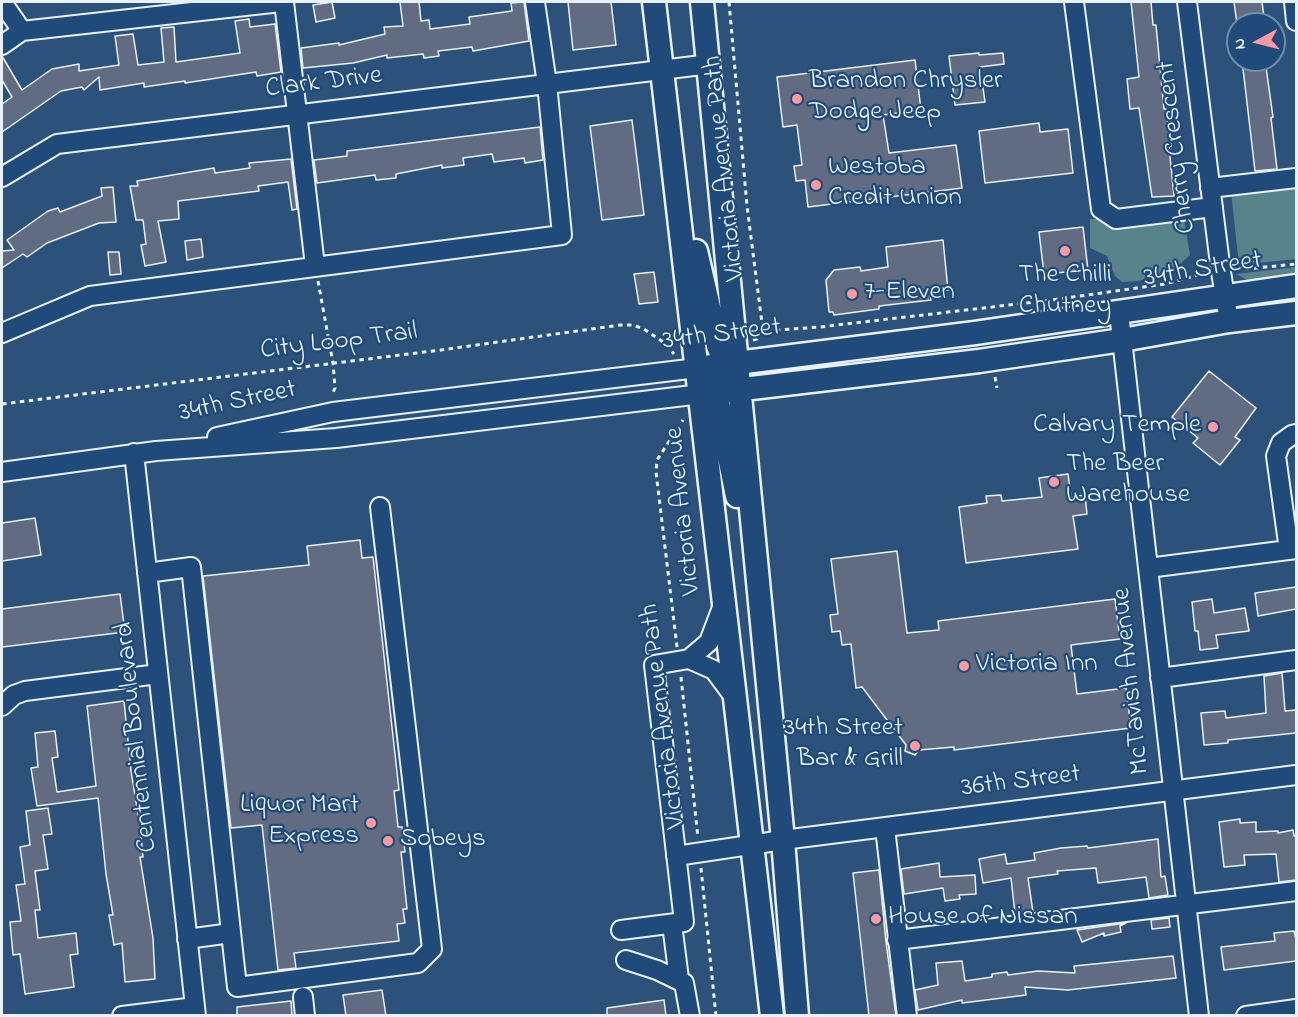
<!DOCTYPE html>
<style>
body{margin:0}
#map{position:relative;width:1298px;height:1017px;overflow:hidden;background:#2c517b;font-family:"Indie Flower",sans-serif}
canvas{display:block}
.frame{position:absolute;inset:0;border:3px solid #e8f1f8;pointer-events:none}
.north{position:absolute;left:1226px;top:12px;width:60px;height:60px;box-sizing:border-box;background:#1f4a7a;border:2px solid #6f8dac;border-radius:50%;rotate:263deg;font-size:16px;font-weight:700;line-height:24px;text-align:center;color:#e8f1f8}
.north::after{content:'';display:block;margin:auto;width:21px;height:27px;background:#ff9aa2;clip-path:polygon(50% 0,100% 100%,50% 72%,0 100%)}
</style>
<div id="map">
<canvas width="1298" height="1017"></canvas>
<div class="frame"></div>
<div class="north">N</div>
</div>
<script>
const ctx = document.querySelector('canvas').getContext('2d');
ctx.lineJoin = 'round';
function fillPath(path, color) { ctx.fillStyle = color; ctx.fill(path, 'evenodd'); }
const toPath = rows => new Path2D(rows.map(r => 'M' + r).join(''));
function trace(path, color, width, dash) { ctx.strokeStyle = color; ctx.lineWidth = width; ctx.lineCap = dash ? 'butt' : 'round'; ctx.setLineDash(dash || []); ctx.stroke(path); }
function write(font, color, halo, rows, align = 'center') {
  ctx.font = font + ' "Indie Flower",sans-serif'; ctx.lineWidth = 4.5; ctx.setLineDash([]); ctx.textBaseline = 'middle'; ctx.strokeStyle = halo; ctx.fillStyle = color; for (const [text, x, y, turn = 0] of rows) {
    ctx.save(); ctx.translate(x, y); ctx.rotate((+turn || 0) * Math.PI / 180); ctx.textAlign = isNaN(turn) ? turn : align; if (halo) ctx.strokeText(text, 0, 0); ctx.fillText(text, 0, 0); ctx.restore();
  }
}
fillPath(toPath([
 [1296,185,1296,259,1239,265,1231,192],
 [1169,217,1184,220,1190,255,1178,266,1160,276,1138,281,1122,282,1115,276,1107,256,1090,248,1090,219,1096,219,1111,228],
 [1296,267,1296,276,1249,281,1236,274]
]), '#58838a');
const building = toPath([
 [332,2,335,18,316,22,313,5,332,2],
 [400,2,419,2,421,21,429,20,430,29,470,24,469,17,512,11,511,3,524,2,529,41,473,51,472,47,438,51,439,56,424,58,423,54,387,58,387,55,353,63,303,68,301,48,339,43,339,45,385,34,384,27,403,26,400,2],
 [568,2,611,2,616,45,573,50,568,2],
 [1131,2,1151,2,1153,25,1156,25,1164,109,1166,109,1171,146,1169,147,1174,196,1152,197,1139,108,1130,109,1127,79,1139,77,1131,2],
 [1234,2,1262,2,1265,24,1237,24,1234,2],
 [249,19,250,27,275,24,281,72,257,76,256,72,185,83,185,81,144,87,144,83,100,90,99,77,84,90,82,87,61,91,2,132,2,104,12,97,2,80,2,56,22,90,52,69,79,64,79,71,119,65,115,36,133,34,138,65,164,62,161,28,174,27,176,62,240,53,235,21,249,19],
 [979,53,979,55,1003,53,1004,64,980,67,985,102,955,105,949,56,979,53],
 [915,60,921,110,883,115,889,153,956,145,962,188,808,207,805,180,796,181,794,166,802,165,797,125,783,127,777,77,915,60],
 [1242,60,1265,60,1273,117,1271,118,1277,169,1255,171,1242,60],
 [632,120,644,215,602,220,590,126,632,120],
 [1039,123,1040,132,1068,129,1073,173,985,183,979,131,1039,123],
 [540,127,543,160,525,163,524,158,494,162,492,154,463,158,464,165,442,168,442,165,396,174,396,178,376,180,375,175,317,183,314,160,347,156,347,151,540,127],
 [291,159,297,209,292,210,288,182,258,186,259,191,178,201,179,219,158,221,166,262,145,266,141,245,146,244,143,220,136,220,130,186,138,186,137,181,214,168,215,173,250,168,249,163,291,159],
 [113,187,116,222,99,223,47,243,27,257,23,254,2,268,2,251,14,250,7,240,48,211,58,208,60,212,102,196,101,188,113,187],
 [1083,227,1088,270,1044,274,1039,232,1083,227],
 [201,239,203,257,187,260,185,241,201,239],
 [943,240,948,290,930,292,931,300,879,306,879,309,834,315,833,312,829,312,826,280,834,270,860,267,861,271,888,267,886,247,943,240],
 [108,252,119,252,121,274,110,275,108,252],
 [654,272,658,302,639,304,634,274,654,272],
 [1209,371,1256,408,1235,437,1240,440,1220,465,1193,443,1198,438,1172,417,1209,371],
 [1068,474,1071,497,1085,495,1087,514,1073,516,1078,549,966,563,959,507,987,503,986,496,1001,495,1002,501,1042,497,1039,478,1068,474],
 [35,518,41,555,2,561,2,523,35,518],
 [360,540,362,558,373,557,399,790,394,791,398,827,402,827,405,852,401,852,407,909,403,909,405,923,397,924,399,941,294,953,296,968,278,970,262,825,231,828,203,576,309,565,307,546,360,540],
 [897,551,907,633,939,630,938,621,1115,599,1120,639,1071,645,1077,694,1126,688,1131,728,954,750,954,747,919,750,915,755,905,751,906,745,862,687,856,688,851,644,842,645,840,631,832,632,830,615,838,614,831,559,897,551],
 [1296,587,1296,609,1258,616,1255,593,1296,587],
 [120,594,125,632,2,647,2,609,120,594],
 [1212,599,1214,613,1245,608,1249,631,1216,635,1218,648,1200,650,1198,631,1195,631,1192,602,1212,599],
 [1282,673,1285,711,1296,710,1296,733,1228,740,1228,743,1204,745,1201,713,1225,711,1226,718,1266,713,1264,676,1282,673],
 [124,701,131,771,140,826,143,857,140,857,153,938,155,979,125,982,122,943,114,945,109,915,113,915,106,874,98,798,37,806,31,768,38,767,35,733,55,731,58,757,52,758,57,792,96,786,87,706,124,701],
 [48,808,52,834,43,835,48,869,35,871,40,910,35,910,38,938,76,933,78,954,70,955,74,987,25,994,20,954,13,955,10,922,21,921,16,885,25,884,20,847,30,845,26,811,48,808],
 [1240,819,1240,823,1256,822,1256,832,1278,831,1278,833,1293,830,1294,836,1296,836,1296,880,1279,882,1276,854,1244,855,1245,865,1224,867,1219,822,1240,819],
 [1158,839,1161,877,1165,876,1168,895,1149,898,1146,877,1098,883,1096,868,1057,871,1058,874,1028,878,1033,912,1015,914,1011,878,983,883,979,859,1005,854,1007,864,1035,860,1034,853,1061,848,1087,846,1088,848,1158,839],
 [939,863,940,877,975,875,976,894,959,895,960,899,945,901,943,888,904,894,901,869,939,863],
 [879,870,886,942,896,1016,869,1016,853,873,879,870],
 [1169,918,1170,927,1152,929,1151,920,1169,918],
 [1126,923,1120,926,1121,932,1104,936,1104,933,1082,942,1077,930,1126,923],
 [1294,931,1296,939,1296,961,1224,970,1221,947,1275,941,1274,933,1294,931],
 [1173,956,1176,978,1068,990,1025,987,1026,995,962,1003,962,1000,918,1010,915,990,938,985,936,963,962,961,965,981,992,977,992,974,1007,972,1008,975,1038,971,1075,973,1074,966,1173,956],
 [382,990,386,1016,346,1016,343,995,382,990],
 [664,1000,666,1016,607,1016,607,1008,664,1000],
 [291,1001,292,1016,237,1016,237,1007,291,1001]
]);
fillPath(building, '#616b81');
trace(building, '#e8f1f8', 1.5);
const minor = toPath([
 [2,2,22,31],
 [284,2,315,266],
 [1074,2,1101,209,1116,219,1213,207],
 [1187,2,1221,272,1229,321],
 [1294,2,1296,21],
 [2,45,22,31,281,2],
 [2,177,57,144,710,64],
 [1210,188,1296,178],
 [1119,313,1199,1016],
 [2,333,90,296,562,235,547,84,535,2],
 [217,437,333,412,697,368],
 [134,453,196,1016],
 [2,472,156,451,336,438,701,394],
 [1289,550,1276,456,1281,443,1292,435,1296,434],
 [1148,568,1296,549],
 [147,573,191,567,237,987,418,963,432,949,380,507],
 [689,659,709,642,723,605],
 [1160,678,1296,660],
 [2,706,14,695,25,691,158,674],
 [885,828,907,1016],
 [676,856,783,840,1296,775],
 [672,924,679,979],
 [621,930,684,922,654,665,689,659,714,670,734,697],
 [187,939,231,933],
 [897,940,1296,891],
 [626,960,657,970,684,983,690,1016],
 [303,997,305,1016],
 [122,1016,195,1007],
 [1246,1016,1296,1009]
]);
const major = toPath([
 [654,2,772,1016],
 [702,2,783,840,797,1016],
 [696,251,718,346,730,378],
 [697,368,975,333,1296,286],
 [709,380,716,393,737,496],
 [701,394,979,361,1122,340,1229,321,1296,313]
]);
trace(minor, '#e8f1f8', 22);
trace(major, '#e8f1f8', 27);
trace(toPath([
 [729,2,747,206,763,331],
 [1236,270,1296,264],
 [318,281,333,363,335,388,332,395],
 [753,340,757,339,763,331,820,327,1052,300,1165,284,1205,273],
 [995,377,997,388],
 [2,404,441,350,620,325,633,325,644,329,666,344,674,354],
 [677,647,656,472,657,460,683,420],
 [681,677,698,838],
 [701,868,716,1016]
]), '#e8f1f8', 3, [4.5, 4.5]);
trace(minor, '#1f4a7a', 18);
trace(major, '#1f4a7a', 22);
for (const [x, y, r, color] of [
 [797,99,6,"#ff9aa2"],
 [816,185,6,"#ff9aa2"],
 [1065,251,6,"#ff9aa2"],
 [852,294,6,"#ff9aa2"],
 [1213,427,6,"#ff9aa2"],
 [1054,482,6,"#ff9aa2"],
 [964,666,6,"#ff9aa2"],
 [915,746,6,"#ff9aa2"],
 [371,823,6,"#ff9aa2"],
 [388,841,6,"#ff9aa2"],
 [876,919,6,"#ff9aa2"]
]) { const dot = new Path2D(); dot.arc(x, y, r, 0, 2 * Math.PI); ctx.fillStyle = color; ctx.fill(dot); trace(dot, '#1f4a7a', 2); }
write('27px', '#e8f1f8', '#1f4a7a', [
 ["Brandon Chrysler",809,83],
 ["Dodge Jeep",809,114],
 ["Westoba",828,169],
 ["Credit Union",828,200],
 ["The Chilli",1065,277,"center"],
 ["Chutney",1065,308,"center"],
 ["7-Eleven",864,294],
 ["Calvary Temple",1201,427,"right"],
 ["The Beer",1066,466],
 ["Warehouse",1066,497],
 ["Victoria Inn",976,666],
 ["34th Street",903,730,"right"],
 ["Bar & Grill",903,761,"right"],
 ["Liquor Mart",359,807,"right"],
 ["Express",359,838,"right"],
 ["Sobeys",400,841],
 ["House of Nissan",888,919]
], 'left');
write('27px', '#e8f1f8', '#1f4a7a', [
 ["Clark Drive",324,84,-7],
 ["Cherry Crescent",1178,147,-97],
 ["Victoria Avenue Path",726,168,-96],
 ["34th Street",1203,271,-9],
 ["34th Street",722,336,-7],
 ["City Loop Trail",339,343,-7],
 ["34th Street",238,403,-12],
 ["Victoria Avenue",685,511,-96],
 ["McTavish Avenue",1133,681,-96],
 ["Victoria Avenue Path",665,716,-97],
 ["Centennial Boulevard",138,737,-96],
 ["36th Street",1021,783,-7]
]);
</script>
